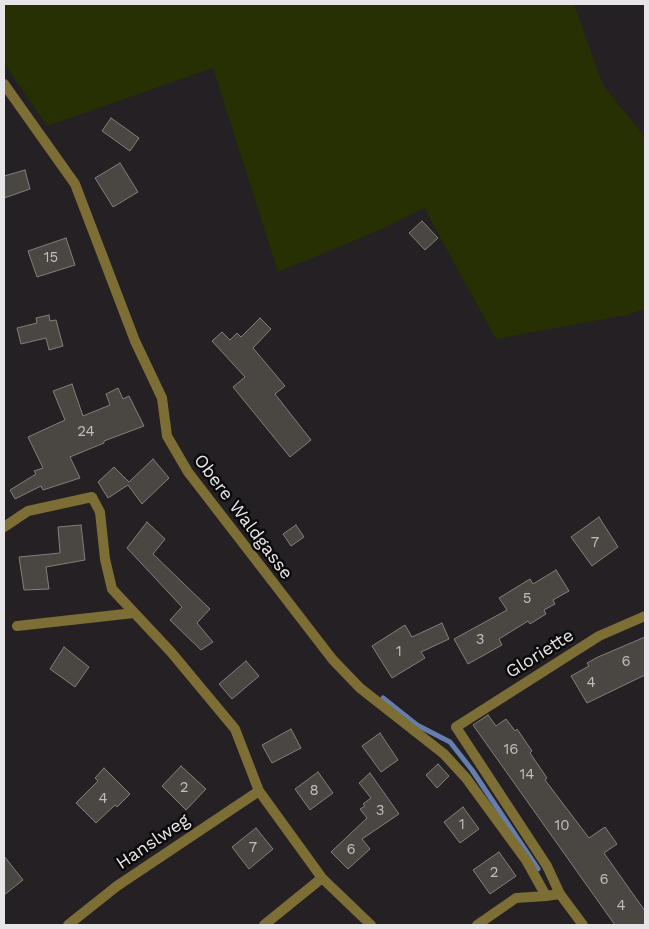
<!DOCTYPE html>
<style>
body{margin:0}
#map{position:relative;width:649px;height:929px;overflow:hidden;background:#242024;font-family:"Work Sans",sans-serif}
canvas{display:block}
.frame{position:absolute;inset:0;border:5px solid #e8e5e8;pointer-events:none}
</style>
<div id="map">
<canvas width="649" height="929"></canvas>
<div class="frame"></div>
</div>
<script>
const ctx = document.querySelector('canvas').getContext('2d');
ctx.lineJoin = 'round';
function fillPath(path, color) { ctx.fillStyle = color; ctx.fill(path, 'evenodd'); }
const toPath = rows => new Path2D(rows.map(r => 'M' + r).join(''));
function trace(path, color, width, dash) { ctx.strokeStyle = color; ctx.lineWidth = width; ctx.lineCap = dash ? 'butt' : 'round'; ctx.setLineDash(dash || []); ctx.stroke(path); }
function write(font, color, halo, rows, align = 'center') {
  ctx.font = font + ' "Work Sans",sans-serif'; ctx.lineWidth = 5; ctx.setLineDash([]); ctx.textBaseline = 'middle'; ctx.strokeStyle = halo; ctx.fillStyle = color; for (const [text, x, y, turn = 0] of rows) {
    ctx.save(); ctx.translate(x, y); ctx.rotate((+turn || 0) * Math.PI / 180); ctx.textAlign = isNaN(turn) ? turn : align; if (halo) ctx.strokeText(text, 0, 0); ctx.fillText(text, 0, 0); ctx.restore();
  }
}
fillPath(toPath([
 [4,4,574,4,603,85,645,137,645,309,626,315,496,339,424,208,380,230,278,272,213,68,47,126,4,63]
]), '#263003');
trace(toPath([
 [383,698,417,725,450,742,472,770,538,869]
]), '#667eae', 5);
const building = toPath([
 [111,118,139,138,130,151,102,131,111,118],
 [120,163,138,192,113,207,95,178,120,163],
 [25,170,30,189,4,198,4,176,25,170],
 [422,221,438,238,425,250,409,233,422,221],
 [66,238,75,265,37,277,28,251,66,238],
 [49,315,50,321,56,320,63,346,49,350,46,338,21,344,17,328,37,323,36,318,49,315],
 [260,318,271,329,253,348,285,386,275,394,311,440,290,457,233,387,245,377,212,341,222,332,230,340,237,333,241,337,260,318],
 [72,384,83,416,110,405,106,394,118,388,123,399,129,396,144,426,104,441,104,443,70,457,80,478,43,490,41,486,15,499,10,490,36,474,34,471,43,468,28,437,65,420,53,391,72,384],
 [153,459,169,478,142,504,128,485,108,498,98,482,114,467,129,482,153,459],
 [599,517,618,547,592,566,571,537,599,517],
 [147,522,165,539,153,554,210,609,197,623,213,642,201,650,170,620,182,607,127,548,147,522],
 [81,525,85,560,46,567,49,589,24,590,19,557,60,553,58,527,81,525],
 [296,525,304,537,291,546,283,534,296,525],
 [556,570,569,591,553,600,555,604,544,610,546,614,530,624,528,621,499,639,502,645,468,664,454,639,507,610,499,598,530,579,533,584,556,570],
 [442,623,449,639,421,652,425,658,392,678,372,646,405,625,412,637,442,623],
 [645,637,645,675,587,703,571,676,589,666,587,663,598,657,645,637],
 [64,647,89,667,75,687,50,669,64,647],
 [246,661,259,676,232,699,219,684,246,661],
 [488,715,496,726,506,719,515,731,517,729,532,751,530,753,547,778,545,780,589,838,605,827,617,844,604,853,645,911,645,925,615,925,473,725,488,715],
 [291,729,301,748,272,763,262,745,291,729],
 [380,733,398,760,381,772,362,746,380,733],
 [438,764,449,776,437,788,426,775,438,764],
 [181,766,206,789,186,810,162,786,181,766],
 [104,768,130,794,117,807,115,805,96,823,76,803,98,781,95,778,104,768],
 [318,772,333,793,310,810,295,789,318,772],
 [370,773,399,814,362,839,370,849,348,869,331,852,367,818,360,809,365,806,363,804,371,798,359,783,370,773],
 [463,807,479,829,460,843,444,822,463,807],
 [256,828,273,849,249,869,232,847,256,828],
 [499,852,516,876,490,894,473,870,499,852],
 [4,856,23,880,4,895,4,856]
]);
fillPath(building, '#4a4641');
trace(building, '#837f79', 1);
trace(toPath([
 [4,84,75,184,135,341,162,398,167,436,188,472,333,660,360,688,444,754,466,778,526,860,546,896,560,894,583,925],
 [4,527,28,511,92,497,100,512,105,559,112,589,171,652,235,729,259,791,322,878,371,925],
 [17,626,134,613],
 [560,894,547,866,456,727,599,636,645,616],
 [68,925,117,886,259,791],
 [264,925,322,878],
 [477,925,516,898,546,896]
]), '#7c6e34', 10);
write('15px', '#c0bdbe', null, [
 ["15",51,258],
 ["24",86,432],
 ["7",595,543],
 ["5",527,599],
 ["3",480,640],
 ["1",399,652],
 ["6",626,662],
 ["4",591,683],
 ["16",511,750],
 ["14",527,775],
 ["2",184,788],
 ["8",314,791],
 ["4",103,799],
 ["3",380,811],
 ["1",462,825],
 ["10",562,826],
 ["7",253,848],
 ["6",351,850],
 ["2",494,873],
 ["6",604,880],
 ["4",621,906]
]);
write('18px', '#e8e5e8', '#0c0b0c', [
 ["Obere Waldgasse",243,517,53],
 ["Gloriette",540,654,-32],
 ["Hanslweg",153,842,-34]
]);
</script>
